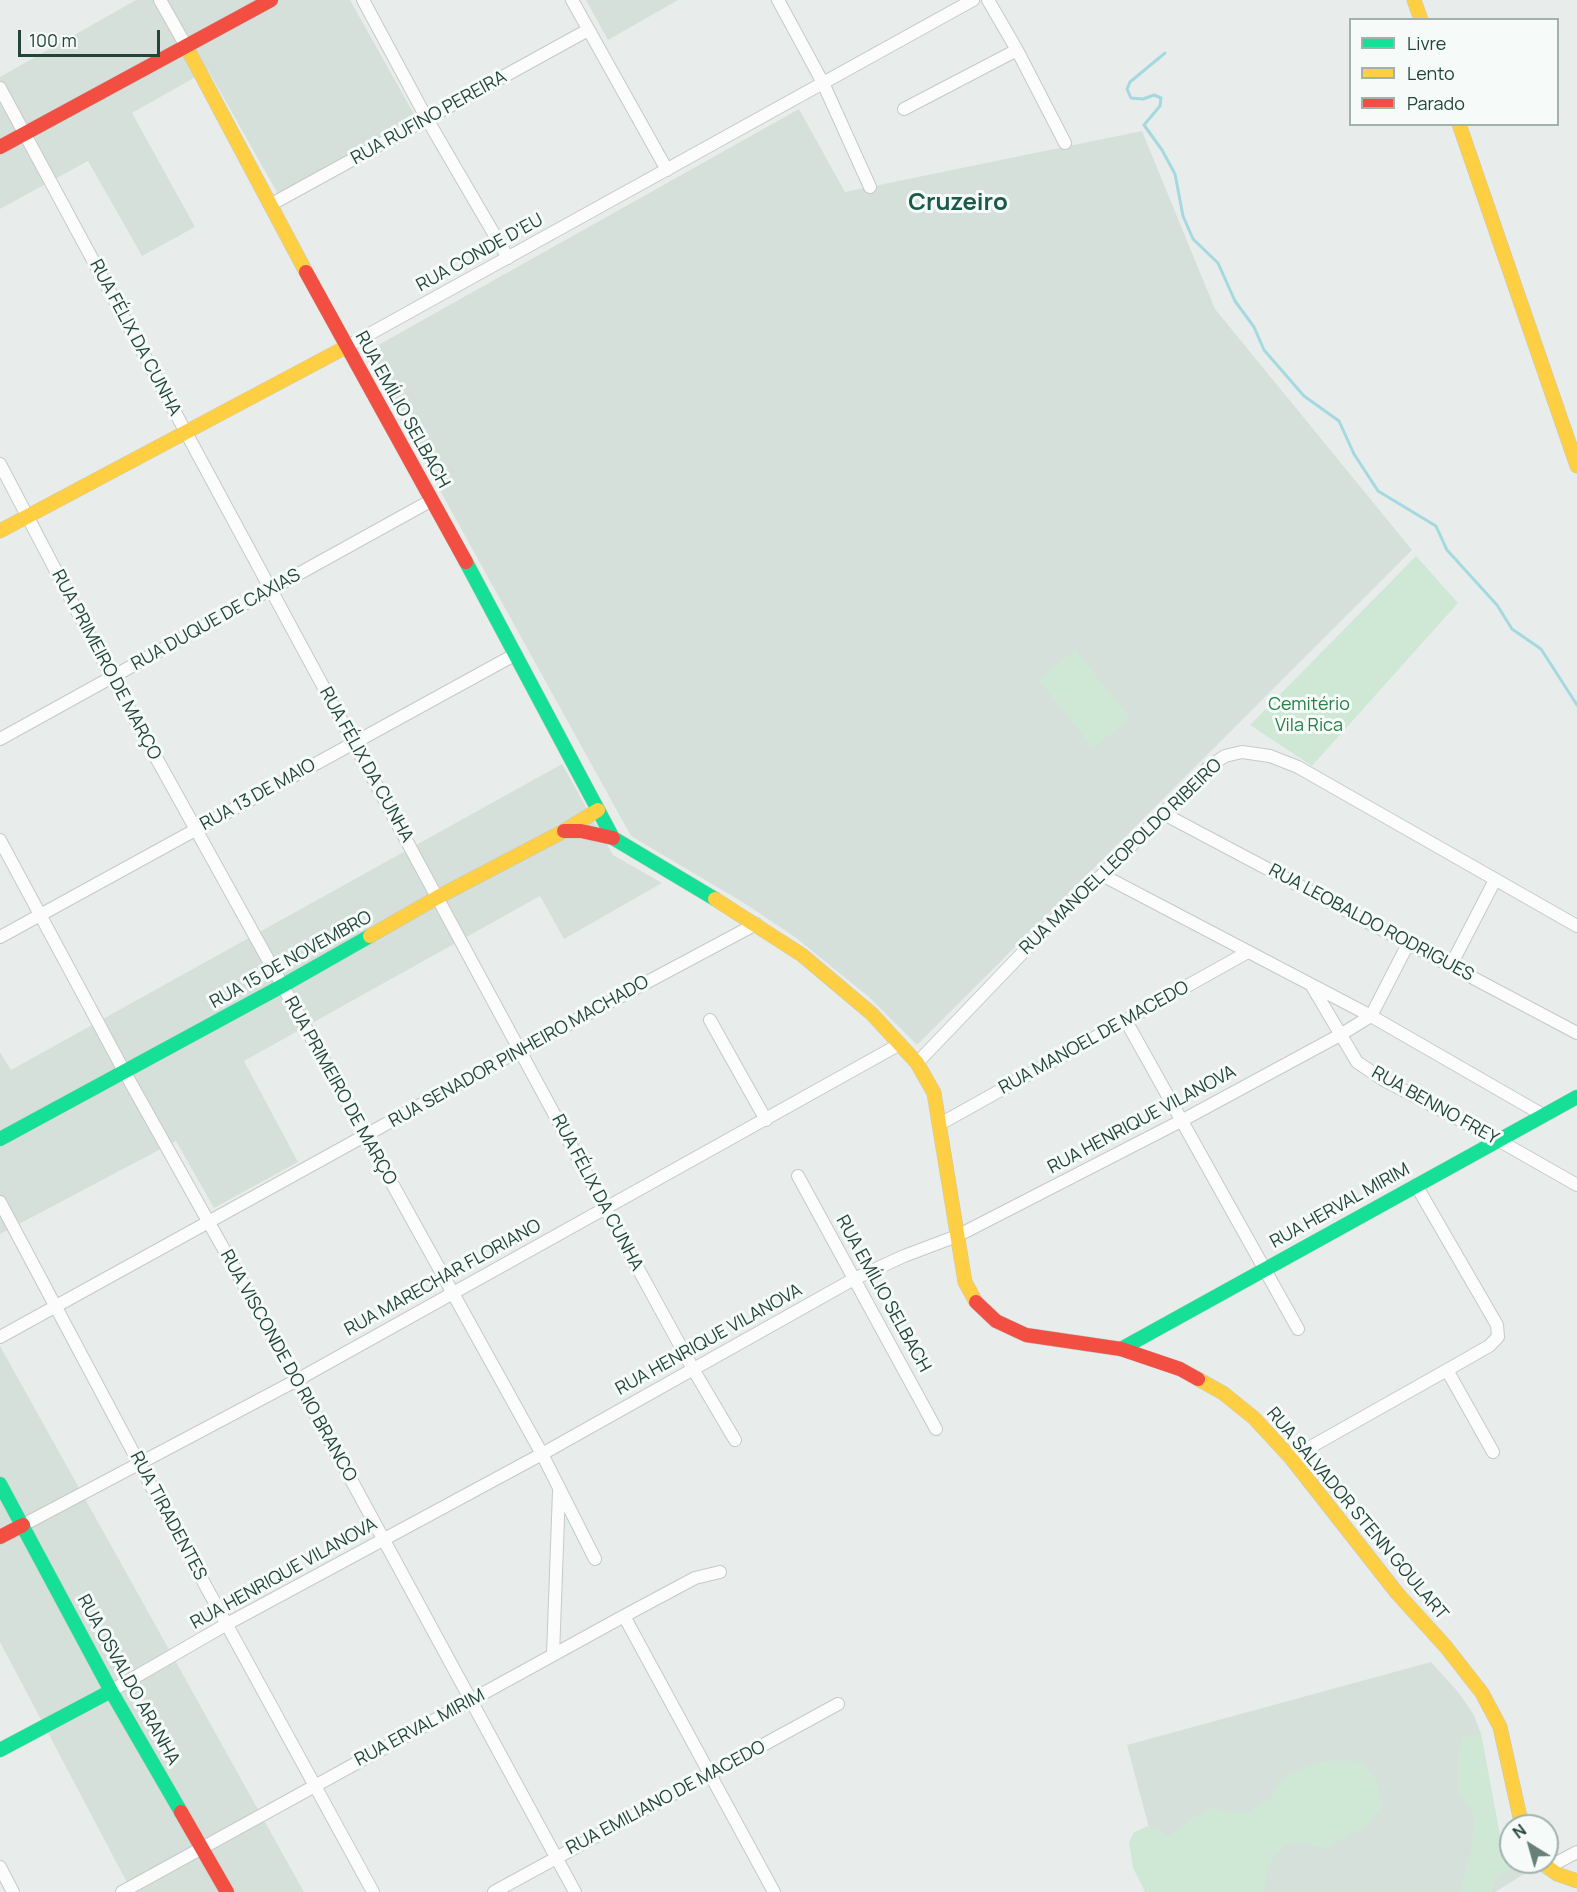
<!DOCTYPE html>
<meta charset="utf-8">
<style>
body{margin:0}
#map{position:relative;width:1577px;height:1892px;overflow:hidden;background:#e8edeb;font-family:Manrope,sans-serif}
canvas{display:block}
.legend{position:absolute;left:1349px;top:18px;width:210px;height:108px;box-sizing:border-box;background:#f6fbf9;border:2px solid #a1b2ad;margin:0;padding:8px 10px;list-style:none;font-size:18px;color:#21453a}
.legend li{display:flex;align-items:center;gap:12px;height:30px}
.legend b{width:30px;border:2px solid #a1b2ad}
.north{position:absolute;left:1499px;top:1814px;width:60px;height:60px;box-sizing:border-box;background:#f6fbf9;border:2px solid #a1b2ad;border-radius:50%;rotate:323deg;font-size:16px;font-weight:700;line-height:24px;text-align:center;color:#21453a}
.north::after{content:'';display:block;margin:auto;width:21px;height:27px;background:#678078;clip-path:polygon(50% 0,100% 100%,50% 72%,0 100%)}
.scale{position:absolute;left:18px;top:30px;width:142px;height:27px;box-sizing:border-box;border:3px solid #21453a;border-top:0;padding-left:8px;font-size:18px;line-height:21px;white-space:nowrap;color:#21453a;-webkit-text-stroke:4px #f6fbf9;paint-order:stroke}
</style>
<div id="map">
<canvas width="1577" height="1892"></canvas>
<ul class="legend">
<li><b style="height:8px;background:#16e098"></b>Livre</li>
<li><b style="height:8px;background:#ffcf43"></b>Lento</li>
<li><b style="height:8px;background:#f24e42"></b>Parado</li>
</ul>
<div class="north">N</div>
<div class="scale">100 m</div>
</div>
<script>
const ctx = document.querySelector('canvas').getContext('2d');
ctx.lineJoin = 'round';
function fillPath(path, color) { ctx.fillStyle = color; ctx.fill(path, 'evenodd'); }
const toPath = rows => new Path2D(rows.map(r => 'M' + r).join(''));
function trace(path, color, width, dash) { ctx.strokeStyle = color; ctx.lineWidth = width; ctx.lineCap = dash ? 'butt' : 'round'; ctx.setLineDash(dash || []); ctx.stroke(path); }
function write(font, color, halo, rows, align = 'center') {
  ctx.font = font + ' Manrope,sans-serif'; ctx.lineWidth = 6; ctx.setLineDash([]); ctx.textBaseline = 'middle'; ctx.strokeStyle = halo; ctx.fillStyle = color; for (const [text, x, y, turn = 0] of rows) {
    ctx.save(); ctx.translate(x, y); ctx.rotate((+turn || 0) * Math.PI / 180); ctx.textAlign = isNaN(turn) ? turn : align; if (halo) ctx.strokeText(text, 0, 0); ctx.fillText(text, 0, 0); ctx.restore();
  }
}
fillPath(toPath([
 [136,0,350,0,415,116,278,194,208,70,132,113,195,227,142,256,88,161,0,209,0,77],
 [586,0,678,0,608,40],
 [799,109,845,192,1142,131,1215,309,1412,550,917,1045,869,997,795,937,744,903,631,836,364,353],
 [562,764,613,855,662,883,564,939,540,896,244,1061,298,1162,214,1208,176,1141,0,1234,0,1052,11,1070],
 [0,1346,304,1892,132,1892,0,1642],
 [1431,1662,1459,1693,1474,1715,1481,1734,1501,1841,1511,1862,1524,1874,1495,1892,1166,1892,1127,1745]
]), '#d5e0db');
fillPath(toPath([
 [1416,556,1458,603,1312,766,1250,725],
 [1075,650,1130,718,1093,748,1039,680],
 [1478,1734,1481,1734,1501,1841,1511,1862,1509,1871,1499,1874,1494,1881,1491,1892,1460,1892,1472,1848,1473,1829,1473,1814,1459,1793,1459,1749,1463,1738,1469,1736,1474,1737],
 [1350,1760,1363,1763,1374,1777,1380,1792,1381,1807,1369,1824,1325,1849,1306,1843,1287,1844,1270,1862,1263,1892,1145,1892,1133,1868,1129,1842,1134,1832,1148,1826,1169,1836,1192,1819,1212,1808,1224,1812,1248,1812,1271,1798,1280,1781,1301,1769,1328,1761]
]), '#cfe8d6');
trace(toPath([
 [1165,53,1130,82,1127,89,1131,98,1143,99,1154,95,1161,98,1160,106,1144,125,1162,150,1175,174,1183,216,1193,239,1218,263,1235,301,1254,327,1264,350,1304,396,1339,421,1354,454,1378,491,1436,526,1447,550,1497,605,1512,629,1541,649,1577,705]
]), '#a4d9e0', 3);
const street = toPath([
 [160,0,186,46],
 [363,0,427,119,508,258],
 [572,0,667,170],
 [778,0,823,83,870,187],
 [988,0,1017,50,1065,143],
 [0,88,606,1210,693,1369,735,1440],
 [904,109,1017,50],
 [270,205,588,30],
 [346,347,973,0],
 [0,464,112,678,542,1454,595,1559],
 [0,739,432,500],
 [1164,814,1577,1033],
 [0,840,124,1071,297,1380,575,1892],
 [1102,875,1371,1016,1543,1115],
 [0,937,516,654],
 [1451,965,1495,880],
 [1313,988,1357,1062,1382,1079,1498,1140,1577,1185],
 [710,1020,766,1120],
 [1126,1021,1298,1329],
 [917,1063,1076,897,1102,875,1210,766,1225,756,1242,752,1270,756,1298,767,1577,926],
 [940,1124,1248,952],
 [798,1176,936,1429],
 [0,1202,157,1497,373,1892],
 [0,1337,520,1050,756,924],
 [1447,1370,1493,1452],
 [1291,1458,1447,1370,1489,1346,1498,1337,1497,1325,1416,1185],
 [23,1525,297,1380,900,1044],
 [624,1616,774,1892],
 [553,1655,559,1491],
 [111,1691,227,1624,542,1454,854,1279,904,1256,957,1236,1181,1121,1340,1035,1371,1016,1409,942],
 [0,1867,13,1892],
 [1547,1868,1577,1852],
 [122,1892,624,1616,695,1578,720,1572],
 [494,1892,838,1704]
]);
const fast = toPath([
 [466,562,613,838,715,899],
 [0,1139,282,986,370,936],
 [1121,1349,1577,1097],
 [0,1484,111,1691,181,1812],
 [0,1750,111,1691]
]);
const slow = toPath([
 [1414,0,1421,20],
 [186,46,306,272],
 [1459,124,1577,466],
 [0,531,346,347],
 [715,899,802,955,872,1014,917,1063,934,1093,965,1282,976,1302],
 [370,936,438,897,564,831,598,810],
 [1198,1379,1223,1393,1254,1418,1291,1458,1397,1593,1446,1647,1482,1693,1500,1727,1522,1826],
 [1541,1862,1557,1874,1577,1881]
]);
const jam = toPath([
 [0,147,271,0],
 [306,272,466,562],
 [564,831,581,831,613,838],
 [976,1302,996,1321,1026,1335,1121,1349,1180,1369,1198,1379],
 [0,1537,23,1525],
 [181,1812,227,1892]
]);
trace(street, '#c4cac8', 14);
trace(fast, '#c1c9c6', 15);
trace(slow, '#c1c9c6', 15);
trace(jam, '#c1c9c6', 15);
trace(street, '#fcfcfc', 12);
trace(fast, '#16e098', 14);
trace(slow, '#ffcf43', 14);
trace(jam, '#f24e42', 14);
write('18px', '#21453a', '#f6fbf9', [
 ["RUA RUFINO PEREIRA",429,118,-29],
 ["RUA CONDE D'EU",480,253,-29],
 ["RUA FÉLIX DA CUNHA",135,338,62],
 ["RUA EMÍLIO SELBACH",402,410,61],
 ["RUA DUQUE DE CAXIAS",216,620,-29],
 ["RUA PRIMEIRO DE MARÇO",106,665,62],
 ["RUA FÉLIX DA CUNHA",366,765,61],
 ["RUA 13 DE MAIO",258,795,-29],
 ["RUA MANOEL LEOPOLDO RIBEIRO",1121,857,-44],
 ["RUA LEOBALDO RODRIGUES",1371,923,28],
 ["RUA 15 DE NOVEMBRO",291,960,-29],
 ["RUA MANOEL DE MACEDO",1094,1038,-29],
 ["RUA SENADOR PINHEIRO MACHADO",519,1052,-29],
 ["RUA PRIMEIRO DE MARÇO",340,1091,61],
 ["RUA BENNO FREY",1435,1106,29],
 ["RUA HENRIQUE VILANOVA",1142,1120,-28],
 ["RUA FÉLIX DA CUNHA",597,1193,62],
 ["RUA HERVAL MIRIM",1340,1206,-29],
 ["RUA MARECHAR FLORIANO",443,1278,-29],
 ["RUA EMÍLIO SELBACH",883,1294,61],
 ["RUA HENRIQUE VILANOVA",709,1340,-29],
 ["RUA VISCONDE DO RIO BRANCO",288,1366,61],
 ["RUA SALVADOR STENN GOULART",1357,1514,50],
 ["RUA TIRADENTES",168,1516,62],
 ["RUA HENRIQUE VILANOVA",284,1574,-29],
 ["RUA OSVALDO ARANHA",128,1680,61],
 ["RUA ERVAL MIRIM",420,1728,-28],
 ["RUA EMILIANO DE MACEDO",666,1798,-28]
]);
write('18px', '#258147', '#f6fbf9', [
 ["Cemitério",1309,705],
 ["Vila Rica",1309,726]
]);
write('bold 24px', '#1a5a49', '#f6fbf9', [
 ["Cruzeiro",958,203]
]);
</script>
